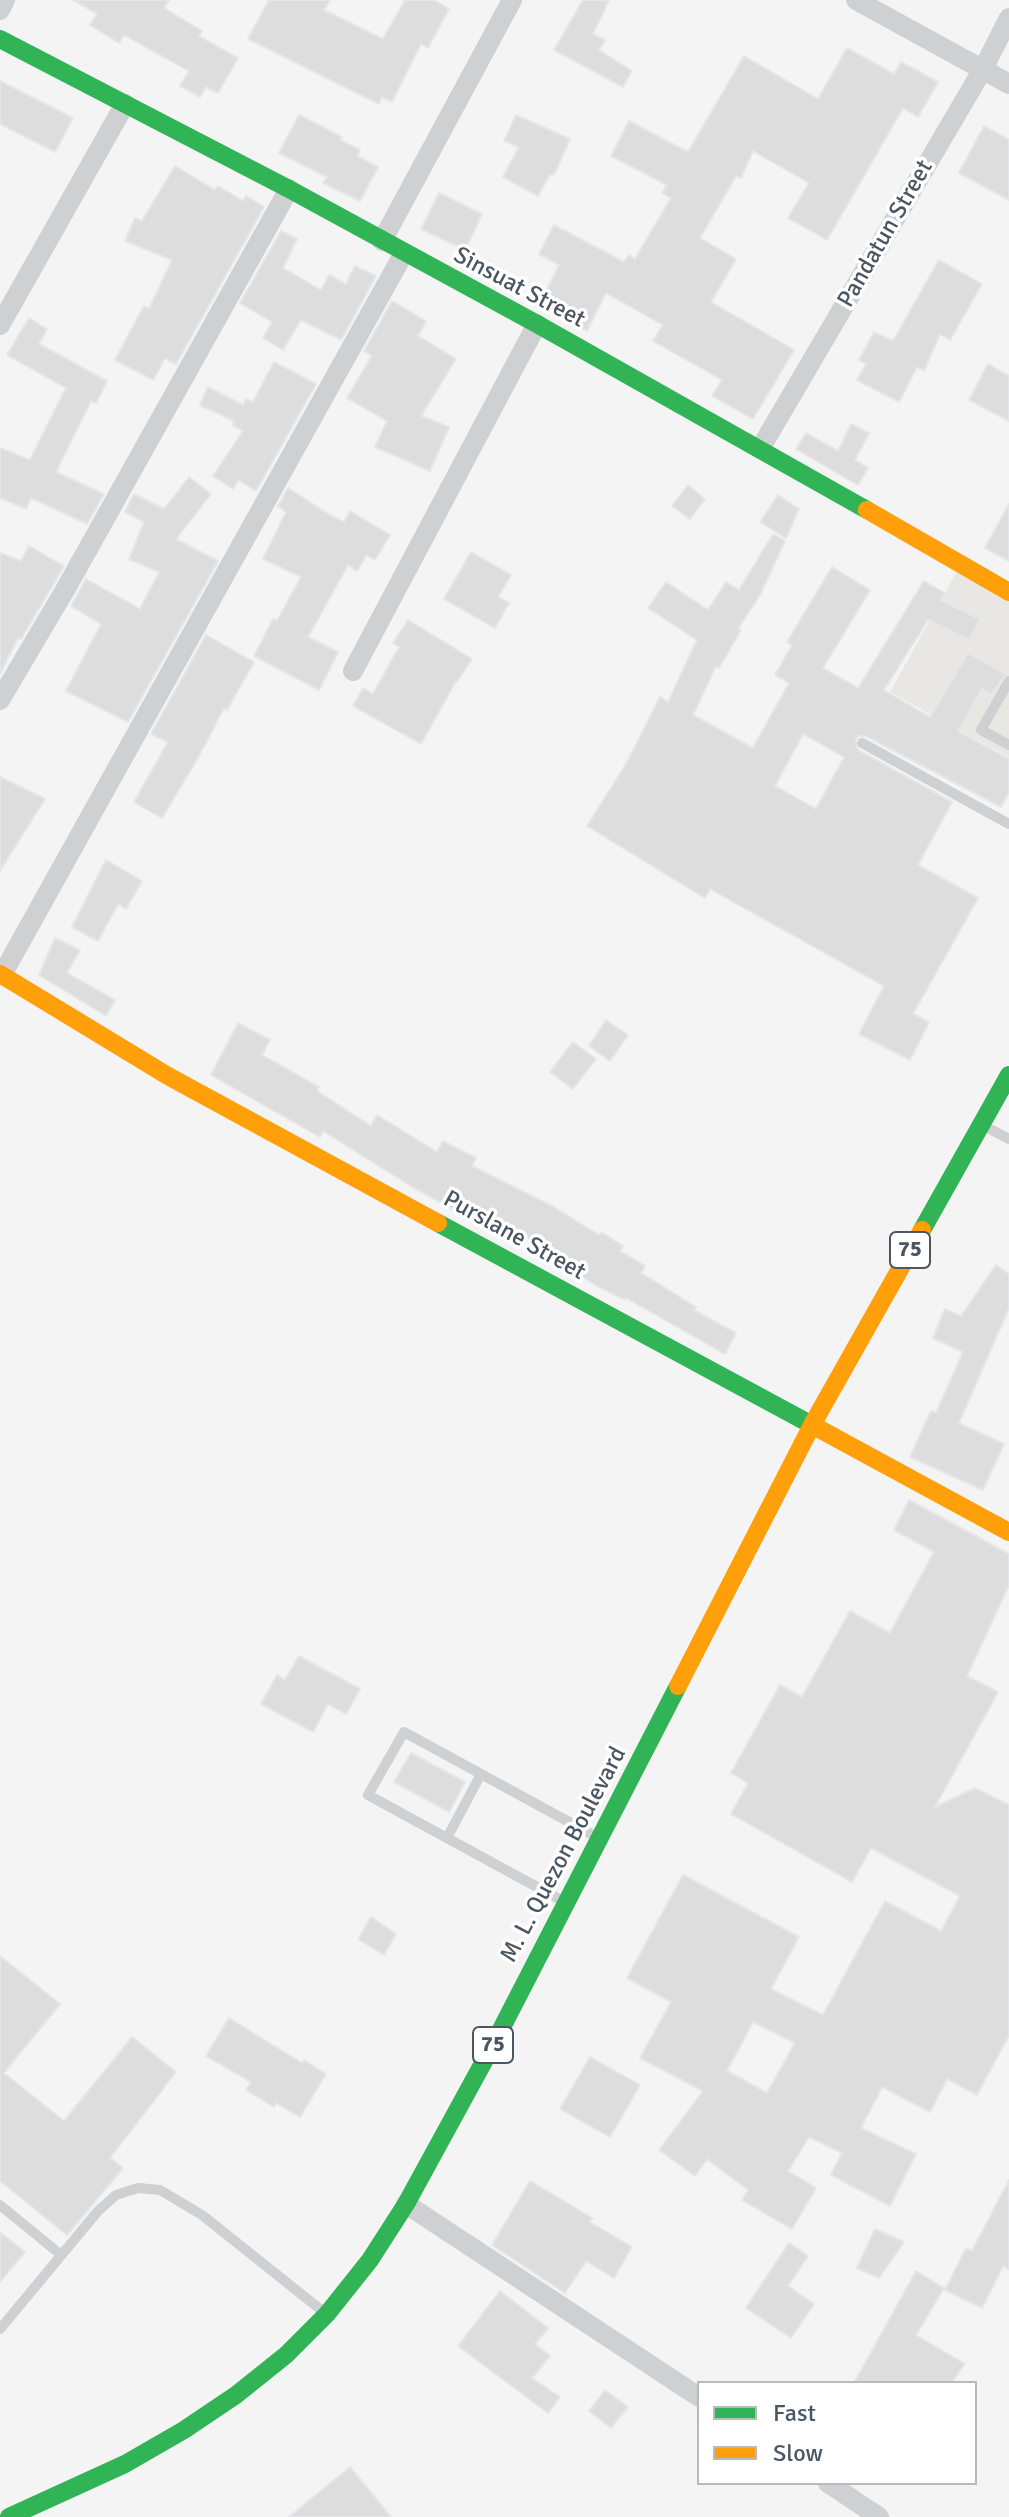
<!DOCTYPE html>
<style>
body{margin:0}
#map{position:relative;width:1009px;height:2517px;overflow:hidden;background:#f4f4f4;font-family:Signika,sans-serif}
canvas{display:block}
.legend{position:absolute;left:697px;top:2381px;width:280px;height:104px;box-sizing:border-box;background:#fff;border:2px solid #b7bbc0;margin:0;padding:10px 14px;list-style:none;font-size:24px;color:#4a5661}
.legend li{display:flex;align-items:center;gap:16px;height:40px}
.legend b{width:40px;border:2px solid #b7bbc0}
</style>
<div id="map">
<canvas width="1009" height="2517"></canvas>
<ul class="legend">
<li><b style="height:10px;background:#30b455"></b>Fast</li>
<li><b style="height:10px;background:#ff9f0a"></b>Slow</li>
</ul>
</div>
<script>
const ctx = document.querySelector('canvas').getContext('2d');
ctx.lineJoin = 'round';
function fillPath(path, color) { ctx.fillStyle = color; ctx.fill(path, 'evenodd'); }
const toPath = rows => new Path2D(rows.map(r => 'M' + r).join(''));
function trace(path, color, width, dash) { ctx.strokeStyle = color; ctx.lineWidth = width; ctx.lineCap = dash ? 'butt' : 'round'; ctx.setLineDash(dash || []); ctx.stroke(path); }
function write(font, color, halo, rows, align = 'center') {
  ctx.font = font + ' Signika,sans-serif'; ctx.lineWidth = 7; ctx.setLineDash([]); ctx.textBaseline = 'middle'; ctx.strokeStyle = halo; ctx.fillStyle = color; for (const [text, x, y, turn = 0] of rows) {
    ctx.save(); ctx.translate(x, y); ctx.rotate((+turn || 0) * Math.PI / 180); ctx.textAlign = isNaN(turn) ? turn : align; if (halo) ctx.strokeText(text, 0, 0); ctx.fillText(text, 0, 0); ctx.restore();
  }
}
fillPath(toPath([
 [957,571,1009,599,1009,757,890,692]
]), '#e8e7e3');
const building = toPath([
 [73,0,169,0,164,8,202,31,199,36,238,58,218,93,206,87,200,97,180,86,189,71,124,35,119,43,90,25,97,14,73,0],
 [269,0,330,0,324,10,383,39,405,0,434,0,449,9,428,48,421,44,392,102,382,97,379,104,248,39,269,0],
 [583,0,609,0,593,34,605,40,599,50,632,71,623,87,554,50,583,0],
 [847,48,894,74,901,62,938,82,918,117,903,108,827,240,788,218,809,183,753,151,741,178,736,176,700,238,736,259,711,302,794,350,753,419,712,396,722,380,653,341,663,325,606,293,587,331,539,305,559,265,539,254,554,225,624,262,629,255,635,259,671,198,662,193,667,185,611,156,629,121,688,152,744,56,818,99,847,48],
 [0,81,73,118,55,152,0,124,0,81],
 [299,115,342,137,340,140,360,150,357,156,378,167,360,201,323,183,327,177,279,153,299,115],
 [516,115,570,139,554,175,550,174,538,196,503,177,519,147,504,141,516,115],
 [984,126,1009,140,1009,200,959,173,984,126],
 [175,166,215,190,218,186,243,201,246,196,264,207,176,364,165,358,153,380,115,360,144,306,149,309,172,260,125,241,135,218,142,221,175,166],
 [439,193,482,214,465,250,421,229,439,193],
 [281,231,297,239,283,268,321,290,329,275,346,284,355,266,376,276,341,340,301,320,283,350,263,338,272,322,240,303,281,231],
 [939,260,982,284,950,340,940,334,924,371,917,367,899,402,857,380,866,364,859,360,874,332,893,341,939,260],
 [392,301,426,321,418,336,456,359,421,416,449,427,430,471,375,447,387,421,347,398,372,356,364,351,392,301],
 [29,318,47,329,39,344,107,381,96,403,91,401,56,472,104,494,87,524,31,498,26,509,0,498,0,448,30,460,66,388,7,355,29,318],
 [274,362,316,384,256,491,239,480,233,489,213,476,243,431,232,425,234,421,200,405,208,387,243,405,246,399,253,402,274,362],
 [988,364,1009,376,1009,421,969,400,988,364],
 [851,424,869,433,855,460,868,468,858,485,796,449,806,433,838,451,851,424],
 [189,477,211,494,176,539,218,561,128,722,66,691,101,624,71,606,86,579,140,609,159,572,129,559,144,522,125,512,134,494,164,509,189,477],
 [688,485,705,499,690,519,672,506,688,485],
 [288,488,330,515,344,522,350,511,390,535,375,560,367,555,357,571,348,565,308,637,338,652,319,690,254,656,273,619,277,621,301,577,263,559,286,512,278,506,288,488],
 [778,495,799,509,786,538,760,522,778,495],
 [1009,504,1009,561,985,548,1009,504],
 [773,534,785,541,760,595,738,629,741,630,719,668,716,666,693,715,753,748,789,683,775,675,792,645,787,642,832,567,870,590,823,668,858,688,924,581,945,593,940,600,980,619,970,640,928,620,884,690,930,717,968,653,1005,674,992,694,982,689,958,731,1009,759,1009,792,1001,807,866,736,859,736,855,740,858,750,952,802,918,865,978,898,913,1014,929,1022,910,1060,859,1034,884,986,710,889,705,898,587,826,626,764,660,697,668,702,697,640,648,608,666,582,708,610,726,582,739,590,773,534],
 [803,734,844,757,816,809,775,786,803,734],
 [29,546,64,566,21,639,18,638,0,674,0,553,21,561,29,546],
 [471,552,511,575,498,597,509,603,495,628,444,599,471,552],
 [408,620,472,659,457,682,456,681,421,744,353,706,363,688,373,694,399,647,393,643,408,620],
 [206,635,254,662,227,710,224,708,199,756,162,818,134,802,168,742,151,734,206,635],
 [0,777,45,799,0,871,0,777],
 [106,860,142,881,126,909,118,904,98,941,72,927,106,860],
 [55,938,80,950,67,973,115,1000,106,1016,39,975,55,938],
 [606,1020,628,1035,610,1061,589,1046,606,1020],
 [238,1023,270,1040,262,1055,319,1087,317,1091,371,1126,377,1115,437,1152,443,1141,476,1158,472,1166,552,1206,599,1235,601,1232,623,1246,620,1251,645,1266,641,1273,696,1307,694,1310,736,1333,725,1354,626,1298,625,1300,597,1286,575,1272,577,1269,506,1225,501,1235,414,1188,323,1131,320,1137,211,1075,238,1023],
 [573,1042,596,1059,573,1089,550,1072,573,1042],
 [996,1265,1009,1274,1009,1308,959,1423,1004,1444,983,1490,910,1457,931,1411,936,1413,963,1352,933,1338,945,1309,961,1316,996,1265],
 [909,1500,1009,1554,1009,1585,967,1676,998,1692,935,1807,975,1788,1009,1805,1009,2035,977,2095,947,2079,930,2112,882,2087,861,2128,916,2154,890,2206,831,2175,842,2153,809,2137,788,2171,816,2188,792,2229,742,2200,748,2190,707,2159,695,2176,659,2150,703,2091,640,2058,671,2002,627,1978,683,1875,799,1937,771,1989,823,2015,885,1901,941,1931,960,1896,871,1848,852,1882,731,1814,748,1783,731,1773,780,1685,802,1697,850,1611,890,1633,934,1552,894,1530,909,1500],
 [753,2022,795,2043,767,2093,727,2071,753,2022],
 [299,1656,360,1689,346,1714,328,1704,313,1732,261,1704,277,1675,285,1680,299,1656],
 [411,1753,465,1782,449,1812,394,1782,411,1753],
 [371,1917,396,1934,384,1955,358,1939,371,1917],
 [0,1956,60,2004,4,2073,64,2121,132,2037,176,2072,110,2158,123,2168,67,2235,0,2181,0,1956],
 [229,2018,302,2063,304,2060,326,2074,300,2117,276,2103,274,2107,246,2090,251,2082,206,2056,229,2018],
 [590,2057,640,2085,610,2137,560,2109,590,2057],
 [1009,2180,1009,2269,1003,2266,982,2308,945,2290,966,2248,972,2251,1009,2180],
 [530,2181,592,2218,590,2222,632,2247,614,2278,586,2261,565,2293,492,2245,530,2181],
 [875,2229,904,2242,879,2278,857,2268,875,2229],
 [0,2232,25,2252,0,2282,0,2232],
 [789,2243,808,2256,788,2286,814,2304,791,2338,746,2308,789,2243],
 [916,2271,944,2288,916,2335,965,2364,951,2383,854,2383,916,2271],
 [500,2291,548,2328,535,2344,550,2356,532,2378,560,2397,548,2413,458,2346,500,2291],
 [605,2390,628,2407,611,2428,589,2411,605,2390],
 [350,2467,391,2517,289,2517,350,2467]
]);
fillPath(building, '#ddddde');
trace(building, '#e5e6e7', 2);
trace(toPath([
 [1009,681,981,730,1009,745],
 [862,743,1009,824],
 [986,1127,1009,1139],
 [447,1838,368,1795,404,1732,481,1774],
 [559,1899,447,1838,481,1774,593,1835],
 [0,2205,60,2254],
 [0,2329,98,2211,116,2195,138,2188,160,2190,202,2215,320,2309]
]), '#ced0d2', 10);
trace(toPath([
 [856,0,1009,84],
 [0,10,5,0],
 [382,241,512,0],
 [0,325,125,104],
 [760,449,983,69,1009,18],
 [353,671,537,324],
 [0,700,65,590,289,189],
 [2,975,404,253],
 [406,2204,699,2397],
 [828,2483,879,2517]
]), '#ced0d2', 20);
trace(toPath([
 [0,39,289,189,537,324,867,510],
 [438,1223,812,1425],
 [922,1230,1009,1075],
 [9,2517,125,2464,184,2430,236,2395,286,2355,327,2314,370,2260,406,2204,494,2043,678,1686]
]), '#30b455', 18);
trace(toPath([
 [867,510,1009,592],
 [0,974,168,1076,438,1223],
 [812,1425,1009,1532],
 [678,1686,812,1425,922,1230]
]), '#ff9f0a', 18);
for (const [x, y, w] of [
 [910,1250,40],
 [493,2045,40]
]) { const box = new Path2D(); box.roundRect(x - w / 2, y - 18, w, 36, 6); ctx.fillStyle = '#fff'; ctx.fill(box); trace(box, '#4a5661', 2); }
write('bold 22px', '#4a5661', null, [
 ["75",910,1250],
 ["75",493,2045]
]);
write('24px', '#4a5661', '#fff', [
 ["Pandatun Street",886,234,-60],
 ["Sinsuat Street",519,288,28],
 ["Purslane Street",514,1236,29],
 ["M. L. Quezon Boulevard",564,1855,-62]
]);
</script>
